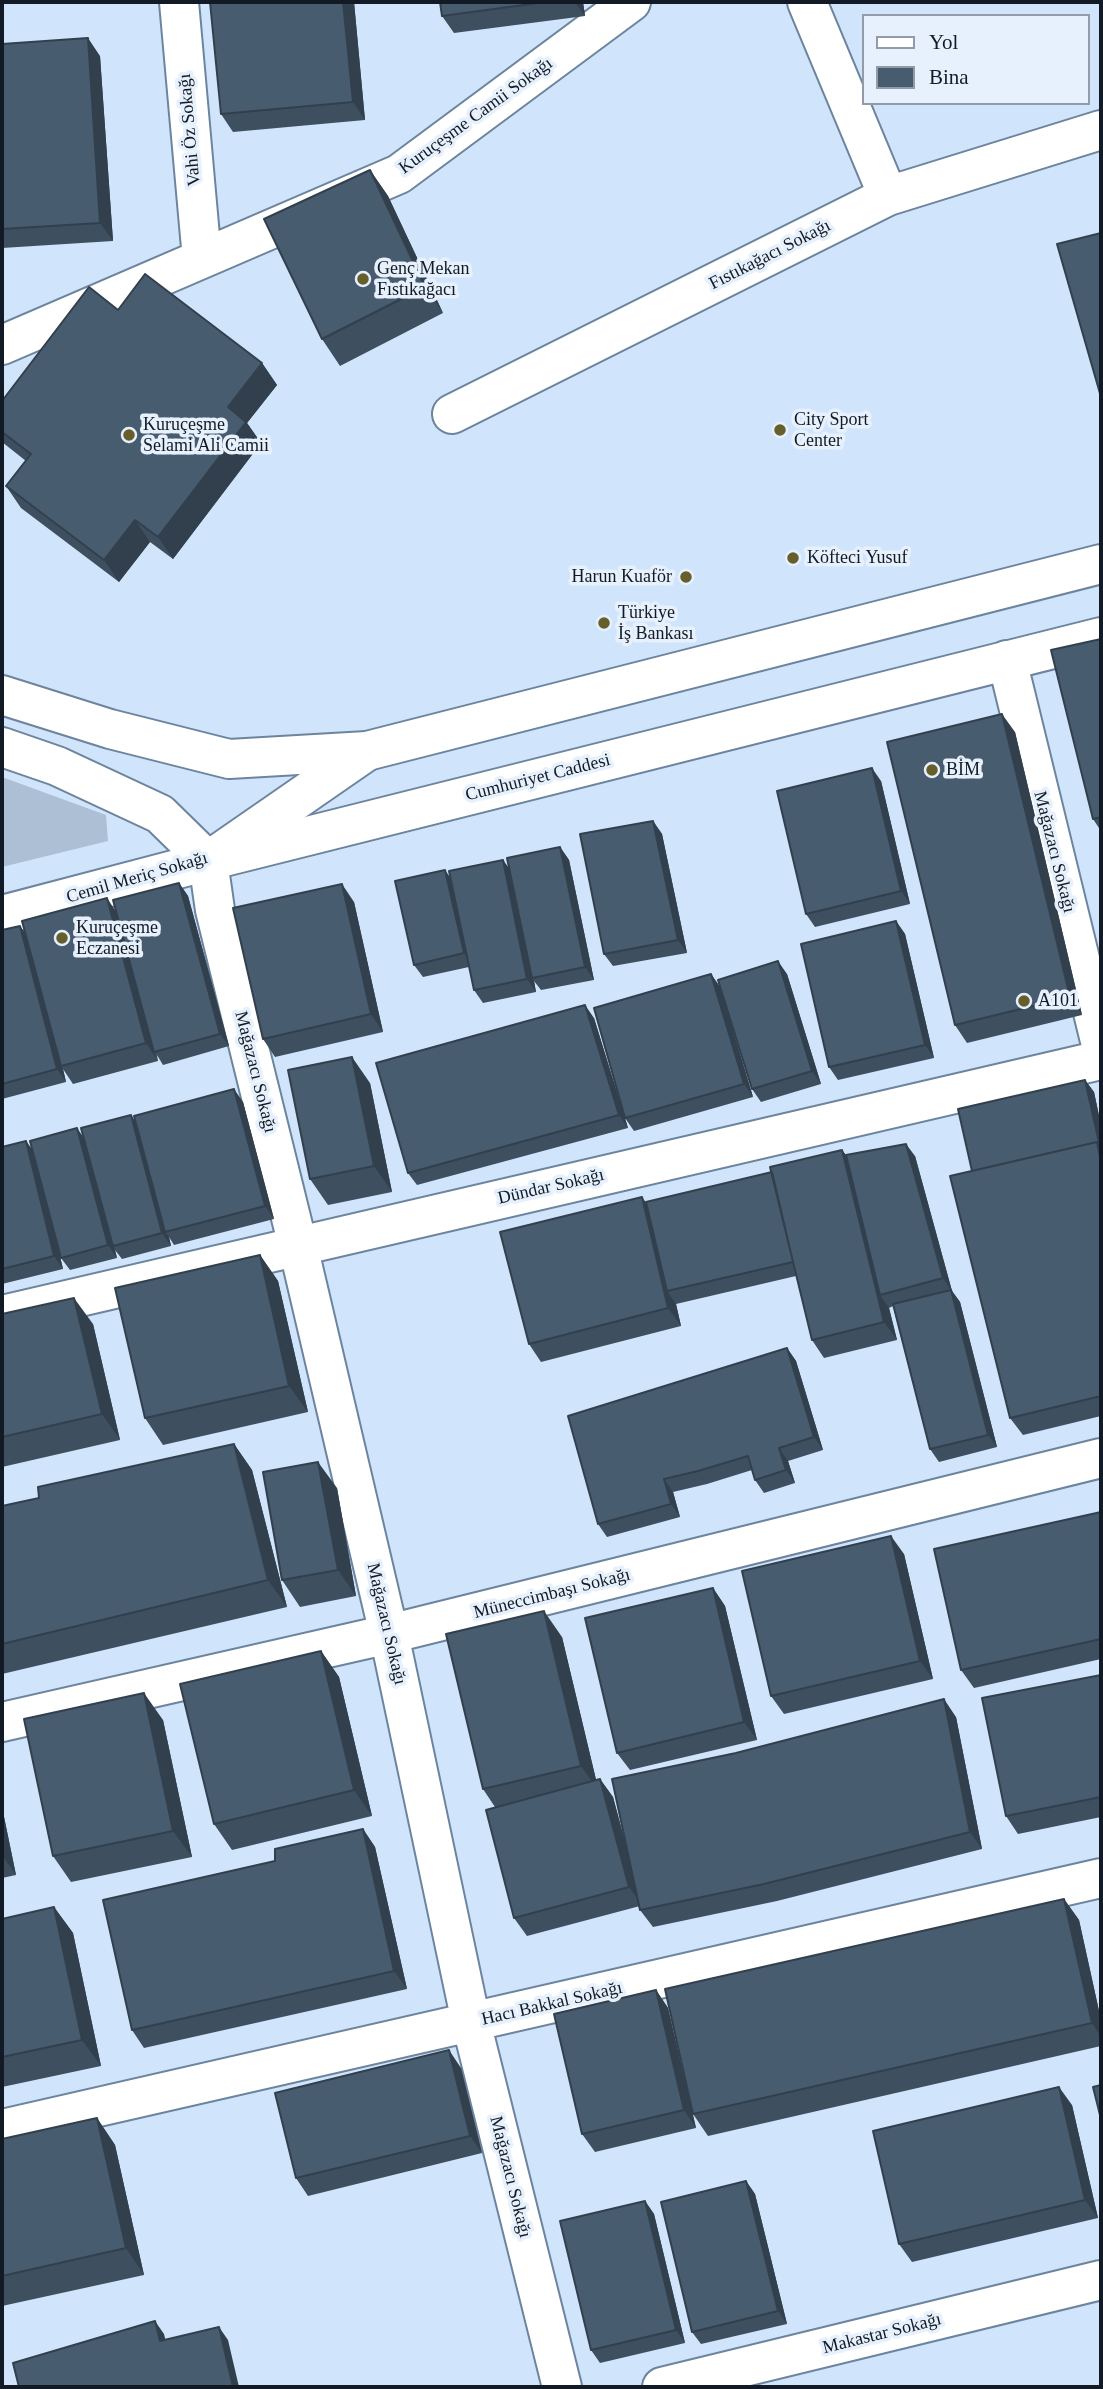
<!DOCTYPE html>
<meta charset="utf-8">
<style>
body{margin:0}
#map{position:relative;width:1103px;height:2389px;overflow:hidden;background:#d0e5fc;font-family:"Times New Roman",serif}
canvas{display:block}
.frame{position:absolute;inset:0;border:4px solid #121b25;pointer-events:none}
.legend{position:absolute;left:862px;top:14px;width:228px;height:91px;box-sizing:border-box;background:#e7f1fd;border:2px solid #929ba7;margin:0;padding:9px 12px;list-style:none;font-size:21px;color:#121b25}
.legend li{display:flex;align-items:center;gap:14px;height:35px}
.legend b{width:35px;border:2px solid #929ba7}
</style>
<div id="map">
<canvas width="1103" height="2389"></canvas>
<div class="frame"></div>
<ul class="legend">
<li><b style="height:9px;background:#fff"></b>Yol</li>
<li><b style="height:19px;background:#485c70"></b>Bina</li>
</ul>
</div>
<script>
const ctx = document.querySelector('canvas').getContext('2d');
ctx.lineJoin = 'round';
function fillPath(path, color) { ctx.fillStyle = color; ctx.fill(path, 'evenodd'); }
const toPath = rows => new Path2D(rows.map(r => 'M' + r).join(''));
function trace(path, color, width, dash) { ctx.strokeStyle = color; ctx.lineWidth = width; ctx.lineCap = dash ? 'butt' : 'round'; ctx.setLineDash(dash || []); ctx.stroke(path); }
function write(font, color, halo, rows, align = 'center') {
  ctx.font = font + ' "Times New Roman",serif'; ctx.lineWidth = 7; ctx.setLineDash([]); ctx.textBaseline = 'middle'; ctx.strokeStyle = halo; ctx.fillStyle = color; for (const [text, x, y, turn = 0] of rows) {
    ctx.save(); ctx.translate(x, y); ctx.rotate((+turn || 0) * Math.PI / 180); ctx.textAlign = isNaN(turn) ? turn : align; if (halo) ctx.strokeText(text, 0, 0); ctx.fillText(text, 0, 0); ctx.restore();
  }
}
fillPath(toPath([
 [2,777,106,815,108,841,2,867]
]), '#acbfd4');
const minor = toPath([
 [179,2,202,259],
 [807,2,888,196],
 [2,345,399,174,631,2],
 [452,414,888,196,1101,130],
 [1007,660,1101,1045],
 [208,861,215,910,298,1246,389,1634,471,2022,562,2387],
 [2,915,208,861,367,751],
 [2,1315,1101,1060],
 [2,1722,389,1634,1101,1458],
 [2,2129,1101,1878],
 [662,2387,1101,2280]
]);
const major = toPath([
 [2,695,110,729,229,759,367,751,1101,564],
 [2,747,57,766,160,814,208,861,1101,637]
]);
trace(minor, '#6c849e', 42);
trace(major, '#6c849e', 42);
trace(minor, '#fff', 38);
trace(major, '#fff', 38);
fillPath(toPath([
 [210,2,354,2,365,120,233,132,221,114],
 [440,2,583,2,585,16,454,33,442,16],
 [2,44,100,56,113,241,2,248],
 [370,170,388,196,443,313,340,366,322,339],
 [118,310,262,363,277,385,247,423,261,443,173,559,150,542,119,582,21,508,6,486,26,461,2,442,2,401],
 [1101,639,1101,831,1093,819],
 [1015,732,1082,1015,967,1043,955,1025],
 [881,781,910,904,815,927,806,914],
 [653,821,662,834,687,953,613,966,604,954],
 [560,847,569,860,594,980,541,990,534,981,536,992,483,1003,474,990,469,967,423,977,414,965,510,869],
 [179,883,188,896,229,1046,163,1065,157,1055,158,1061,73,1084,63,1069,66,1082,2,1099,2,930,20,926,25,933,116,910],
 [354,902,383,1032,275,1057,263,1039],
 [896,921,905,934,934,1058,838,1080,829,1067],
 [711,974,720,987,753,1097,634,1131,625,1118],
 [787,974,821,1084,761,1102,752,1089],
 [594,1018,628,1128,417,1185,408,1173],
 [1085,1080,1094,1092,1101,1125,1101,1416,1023,1435,1010,1418,972,1171],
 [370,1083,392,1192,328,1205,310,1179],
 [243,1102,274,1219,174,1245,169,1237,171,1246,122,1259,115,1250,117,1258,70,1270,61,1258,53,1228,63,1269,2,1284,2,1147,32,1150,84,1139,131,1115,136,1123],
 [842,1150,846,1155,915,1156,952,1291,960,1302,997,1447,939,1462,930,1449,893,1306,889,1308,897,1340,824,1358,812,1340,796,1276,676,1304,681,1326,541,1362,529,1344,646,1202,772,1172],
 [260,1255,278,1281,308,1412,163,1445,145,1418],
 [2,1314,93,1324,120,1440,2,1467],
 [787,1348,796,1361,823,1450,788,1461,795,1483,764,1493,755,1480,752,1470,707,1484,673,1492,680,1517,607,1537,598,1524],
 [234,1444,252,1470,287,1607,2,1674,2,1506,39,1498],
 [337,1488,356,1596,300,1607,282,1580],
 [1101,1512,1101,1659,974,1688,961,1670],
 [904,1554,933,1679,784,1714,771,1696],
 [713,1588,725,1606,757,1740,630,1770,617,1753],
 [562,1637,596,1780,600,1779,613,1797,631,1864,956,1717,982,1849,777,1901,653,1927,640,1910,640,1906,527,1936,514,1918,495,1807,483,1789],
 [321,1651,339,1677,372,1816,232,1850,214,1824],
 [1101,1675,1101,1817,1018,1834,1006,1816],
 [163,1720,192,1857,71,1882,53,1856],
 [2,1807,16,1875,2,1878],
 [363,1829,375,1847,407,1989,144,2048,132,2030],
 [1064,1899,1079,1920,1101,2020,1101,2046,708,2136,693,2114],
 [54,1907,73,1933,101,2066,2,2087,2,1919],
 [656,1990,668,2008,696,2128,595,2152,582,2134],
 [461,2068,482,2153,308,2196,296,2178],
 [1072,2105,1098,2218,912,2262,899,2244],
 [97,2118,115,2145,144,2275,2,2306,2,2139],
 [746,2181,755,2194,787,2324,701,2344,692,2332],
 [645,2201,654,2214,685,2343,600,2363,591,2350]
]), '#3e4f60');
fillPath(toPath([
 [343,2,354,2,365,120,353,102],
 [575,2,583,2,585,16],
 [88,38,100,56,113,241,100,223],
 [370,170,388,196,443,313,425,287],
 [262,363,277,385,247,423,261,443,173,559,158,537,228,407],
 [135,520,150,542,119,582,104,560],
 [1002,714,1015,732,1082,1015,1070,997],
 [872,768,881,781,910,904,901,891],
 [653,821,662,834,687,953,678,940],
 [560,847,569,860,594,980,585,967],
 [503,860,512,872,532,978,534,981,536,992,527,979],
 [445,870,454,883,473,966,464,953],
 [179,883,188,896,229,1046,220,1034],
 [342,884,354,902,383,1032,371,1014],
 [107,898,119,916,154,1052,158,1061,146,1043],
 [896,921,905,934,934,1058,925,1045],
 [20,926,29,939,61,1066,63,1069,66,1082,57,1069],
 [778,961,787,974,821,1084,812,1071],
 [711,974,720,987,753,1097,744,1084],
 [585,1005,594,1018,628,1128,619,1115],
 [352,1057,370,1083,392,1192,374,1166],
 [1085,1080,1094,1092,1101,1125,1101,1161],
 [234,1089,243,1102,274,1219,265,1206],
 [131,1115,140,1128,165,1232,169,1237,171,1246,162,1233],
 [77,1128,86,1141,113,1246,115,1250,117,1258,108,1245],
 [26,1141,35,1153,63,1269,54,1256],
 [906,1144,915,1156,952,1291,960,1302,997,1447,988,1435,951,1290,943,1278],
 [842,1150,855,1168,880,1295,889,1308,897,1340,884,1322],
 [642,1197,655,1215,667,1291,676,1304,681,1326,668,1308],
 [260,1255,278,1281,308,1412,289,1386],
 [74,1298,93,1324,120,1440,102,1414],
 [787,1348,796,1361,823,1450,814,1437],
 [234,1444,252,1470,287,1607,268,1580],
 [779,1448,788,1461,795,1483,786,1470],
 [318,1462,337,1488,356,1596,338,1570],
 [664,1479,673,1492,680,1517,671,1504],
 [891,1536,904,1554,933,1679,920,1661],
 [713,1588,725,1606,757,1740,744,1722],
 [544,1611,562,1637,599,1792,581,1766],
 [321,1651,339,1677,372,1816,354,1790],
 [144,1693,163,1720,192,1857,173,1831],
 [944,1699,956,1717,982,1849,970,1832],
 [600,1779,613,1797,642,1905,629,1887],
 [2,1807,16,1875,2,1855],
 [363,1829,375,1847,407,1989,394,1971],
 [1064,1899,1079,1920,1101,2020,1101,2037,1092,2023],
 [54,1907,73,1933,101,2066,82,2040],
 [656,1990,668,2008,696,2128,684,2110],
 [449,2050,461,2068,482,2153,470,2136],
 [1059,2087,1072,2105,1098,2218,1085,2200],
 [97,2118,115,2145,144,2275,126,2248],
 [746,2181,755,2194,787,2324,778,2311],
 [645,2201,654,2214,685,2343,676,2330],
 [155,2321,164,2334,169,2354,160,2341],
 [219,2327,228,2340,239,2387,233,2387]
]), '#32404e');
const building = toPath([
 [210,2,343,2,353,102,221,114,210,2],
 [440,2,546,2,442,16,440,2],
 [88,38,100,223,2,229,2,44,88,38],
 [370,170,425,287,322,339,264,219,370,170],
 [1101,233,1101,397,1057,244,1101,233],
 [145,274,262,363,228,407,246,422,158,537,135,520,104,560,6,486,31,454,2,432,2,401,89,287,118,310,145,274],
 [1101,639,1101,817,1093,819,1051,650,1101,639],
 [1002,714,1070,997,955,1025,887,742,1002,714],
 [872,768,901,891,806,914,777,791,872,768],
 [653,821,678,940,604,954,580,834,653,821],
 [560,847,585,967,532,978,507,858,560,847],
 [503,860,527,979,474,990,449,871,503,860],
 [445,870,464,953,414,965,395,881,445,870],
 [179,883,220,1034,154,1052,113,900,179,883],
 [342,884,371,1014,263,1039,233,908,342,884],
 [107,898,146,1043,61,1066,22,921,107,898],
 [896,921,925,1045,829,1067,801,944,896,921],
 [20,926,57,1069,2,1084,2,930,20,926],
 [778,961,812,1071,752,1089,718,980,778,961],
 [711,974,744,1084,625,1118,594,1008,711,974],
 [585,1005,619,1115,408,1173,376,1063,585,1005],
 [352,1057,374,1166,310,1179,288,1070,352,1057],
 [1085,1080,1100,1147,1097,1142,972,1171,958,1109,1085,1080],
 [234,1089,265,1206,165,1232,134,1116,234,1089],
 [131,1115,162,1233,113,1246,81,1128,131,1115],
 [77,1128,108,1245,61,1258,30,1141,77,1128],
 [26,1141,54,1256,2,1269,2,1147,26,1141],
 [1097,1142,1101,1161,1101,1396,1010,1418,950,1176,1097,1142],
 [906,1144,943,1278,880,1295,846,1155,906,1144],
 [842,1150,884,1322,812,1340,770,1167,842,1150],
 [772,1172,793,1262,667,1291,646,1202,772,1172],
 [642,1197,668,1308,529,1344,500,1232,642,1197],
 [260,1255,289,1386,145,1418,115,1288,260,1255],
 [951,1290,988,1435,930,1449,893,1304,951,1290],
 [74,1298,102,1414,2,1437,2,1314,74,1298],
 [787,1348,814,1437,779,1448,786,1470,755,1480,748,1456,698,1471,664,1479,671,1504,598,1524,568,1416,787,1348],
 [234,1444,268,1580,2,1644,2,1506,39,1498,38,1487,234,1444],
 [318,1462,338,1570,282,1580,263,1472,318,1462],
 [1101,1512,1101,1639,961,1670,934,1549,1101,1512],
 [891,1536,920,1661,771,1696,742,1571,891,1536],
 [713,1588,744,1722,617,1753,585,1618,713,1588],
 [544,1611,581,1766,483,1789,446,1634,544,1611],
 [321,1651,354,1790,214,1824,180,1684,321,1651],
 [1101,1675,1101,1797,1006,1816,982,1698,1101,1675],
 [144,1693,173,1831,53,1856,24,1719,144,1693],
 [944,1699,970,1832,764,1884,640,1910,612,1779,736,1753,944,1699],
 [600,1779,629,1887,514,1918,486,1810,600,1779],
 [363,1829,394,1971,132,2030,103,1900,275,1861,275,1849,363,1829],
 [1064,1899,1092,2023,693,2114,665,1989,1064,1899],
 [54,1907,82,2040,2,2057,2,1919,54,1907],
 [656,1990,684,2110,582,2134,554,2014,656,1990],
 [449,2050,470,2136,296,2178,275,2093,449,2050],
 [1101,2085,1101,2119,1093,2087,1101,2085],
 [1059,2087,1085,2200,899,2244,873,2131,1059,2087],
 [97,2118,126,2248,2,2276,2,2139,97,2118],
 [746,2181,778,2311,692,2332,661,2202,746,2181],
 [645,2201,676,2330,591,2350,560,2221,645,2201],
 [155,2321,160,2341,219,2327,233,2387,19,2387,13,2363,155,2321]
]);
fillPath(building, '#485c70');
trace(building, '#32404e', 2);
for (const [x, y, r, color] of [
 [363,279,7,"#675f2b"],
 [780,430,7,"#675f2b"],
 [129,435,7,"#675f2b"],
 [793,558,7,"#675f2b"],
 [686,577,7,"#675f2b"],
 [604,623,7,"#675f2b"],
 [932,770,7,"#675f2b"],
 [62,938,7,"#675f2b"],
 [1024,1001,7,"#675f2b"]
]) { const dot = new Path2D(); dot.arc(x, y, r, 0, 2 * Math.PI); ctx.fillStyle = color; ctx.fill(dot); trace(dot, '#e7f1fd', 2.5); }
write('18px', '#121b25', '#e7f1fd', [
 ["Kuruçeşme Camii Sokağı",476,116,-36],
 ["Vahi Öz Sokağı",190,130,-95],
 ["Fıstıkağacı Sokağı",770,255,-27],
 ["Cumhuriyet Caddesi",538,778,-14],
 ["Mağazacı Sokağı",1054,852,76],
 ["Cemil Meriç Sokağı",137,878,-16],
 ["Mağazacı Sokağı",255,1072,76],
 ["Dündar Sokağı",551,1187,-13],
 ["Müneccimbaşı Sokağı",552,1594,-14],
 ["Mağazacı Sokağı",386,1624,77],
 ["Hacı Bakkal Sokağı",552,2004,-13],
 ["Mağazacı Sokağı",510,2177,76],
 ["Makastar Sokağı",882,2334,-14]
]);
write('18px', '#121b25', '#e7f1fd', [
 ["Genç Mekan",377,269],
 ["Fıstıkağacı",377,290],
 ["City Sport",794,420],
 ["Center",794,441],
 ["Kuruçeşme",143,425],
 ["Selami Ali Camii",143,446],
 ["Köfteci Yusuf",807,558],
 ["Harun Kuaför",672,577,"right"],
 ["Türkiye",618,613],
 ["İş Bankası",618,634],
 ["BİM",946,770],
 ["Kuruçeşme",76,928],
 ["Eczanesi",76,949],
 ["A101",1038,1001]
], 'left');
</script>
